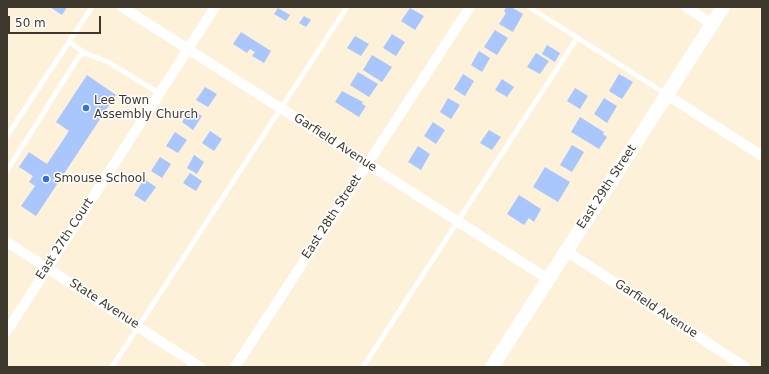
<!DOCTYPE html>
<style>
body{margin:0}
#map{position:relative;width:769px;height:374px;overflow:hidden;background:#fdf1d9;font-family:"DejaVu Sans",sans-serif}
canvas{display:block}
.frame{position:absolute;inset:0;border:8px solid #3e382c;pointer-events:none}
.scale{position:absolute;left:8px;top:16px;width:93px;height:18px;box-sizing:border-box;border:2px solid #3e382c;border-top:0;padding-left:5px;font-size:12px;line-height:14px;white-space:nowrap;color:#3e382c;-webkit-text-stroke:3px #fff;paint-order:stroke}
</style>
<div id="map">
<canvas width="769" height="374"></canvas>
<div class="frame"></div>
<div class="scale">50 m</div>
</div>
<script>
const ctx = document.querySelector('canvas').getContext('2d');
ctx.lineJoin = 'round';
function fillPath(path, color) { ctx.fillStyle = color; ctx.fill(path, 'evenodd'); }
const toPath = rows => new Path2D(rows.map(r => 'M' + r).join(''));
function trace(path, color, width, dash) { ctx.strokeStyle = color; ctx.lineWidth = width; ctx.lineCap = dash ? 'butt' : 'round'; ctx.setLineDash(dash || []); ctx.stroke(path); }
function write(font, color, halo, rows, align = 'center') {
  ctx.font = font + ' "DejaVu Sans",sans-serif'; ctx.lineWidth = 3; ctx.setLineDash([]); ctx.textBaseline = 'middle'; ctx.strokeStyle = halo; ctx.fillStyle = color; for (const [text, x, y, turn = 0] of rows) {
    ctx.save(); ctx.translate(x, y); ctx.rotate((+turn || 0) * Math.PI / 180); ctx.textAlign = isNaN(turn) ? turn : align; if (halo) ctx.strokeText(text, 0, 0); ctx.fillText(text, 0, 0); ctx.restore();
  }
}
fillPath(toPath([
 [50,7,67,7,62,15],
 [506,7,511,7,523,14,513,32,499,24,506,13,504,11],
 [278,8,290,15,286,21,274,14],
 [410,8,424,16,415,30,401,21],
 [304,16,311,20,306,27,299,23],
 [495,30,508,38,497,55,484,47],
 [241,32,271,51,264,63,252,56,255,52,250,49,247,53,233,44],
 [392,34,405,42,396,56,383,48],
 [355,36,369,44,361,56,347,48],
 [547,45,560,53,555,62,542,54],
 [479,51,490,58,482,72,471,65],
 [536,53,549,61,540,74,527,67],
 [372,55,392,67,382,82,363,70],
 [358,72,378,84,369,97,350,85],
 [463,74,474,81,465,96,454,89],
 [619,74,633,82,622,99,609,91],
 [87,75,116,95,36,216,21,206,35,186,29,182,33,176,19,167,29,152,47,164,69,131,56,122],
 [502,79,514,87,507,97,495,90],
 [205,87,217,94,208,107,196,100],
 [575,88,588,96,580,109,567,101],
 [342,91,363,102,362,104,366,106,359,117,335,102],
 [448,98,460,105,451,119,440,112],
 [604,98,617,106,607,123,594,114],
 [190,109,202,116,193,130,182,122],
 [580,117,604,132,603,134,607,137,599,149,571,132],
 [433,122,445,130,436,144,424,136],
 [489,130,501,137,492,150,480,143],
 [210,131,222,139,214,151,202,143],
 [175,132,187,140,178,153,166,146],
 [572,145,584,152,572,172,560,165],
 [418,146,430,154,421,170,408,162],
 [194,155,204,162,197,174,187,168],
 [160,157,171,164,162,178,151,171],
 [545,167,570,182,558,202,533,187],
 [190,173,202,181,196,191,183,183],
 [144,179,156,187,145,202,134,195],
 [519,195,541,209,534,222,529,218,524,225,507,214]
]), '#a9c7fc');
trace(toPath([
 [529,7,666,94],
 [69,42,85,53,108,62,159,93],
 [7,136,92,7],
 [7,171,79,56,85,53],
 [112,367,347,7],
 [363,367,577,38]
]), '#fff', 5);
trace(toPath([
 [122,7,548,279],
 [686,7,712,24],
 [667,95,762,156],
 [7,242,200,367],
 [566,251,745,367],
 [7,331,215,7],
 [235,367,470,7]
]), '#fff', 10);
trace(toPath([
 [492,367,723,7]
]), '#fff', 14);
for (const [x, y, r, color] of [
 [86,108,4,"#356fde"],
 [46,179,4,"#356fde"]
]) { const dot = new Path2D(); dot.arc(x, y, r, 0, 2 * Math.PI); ctx.fillStyle = color; ctx.fill(dot); trace(dot, '#fff', 1.5); }
write('12px', '#3e382c', '#fff', [
 ["Lee Town",94,101],
 ["Assembly Church",94,115],
 ["Smouse School",54,179]
], 'left');
write('12px', '#3e382c', '#fff', [
 ["Garfield Avenue",335,143,33],
 ["East 29th Street",607,187,-57],
 ["East 28th Street",332,217,-57],
 ["East 27th Court",65,239,-57],
 ["State Avenue",104,304,33],
 ["Garfield Avenue",656,309,33]
]);
</script>
